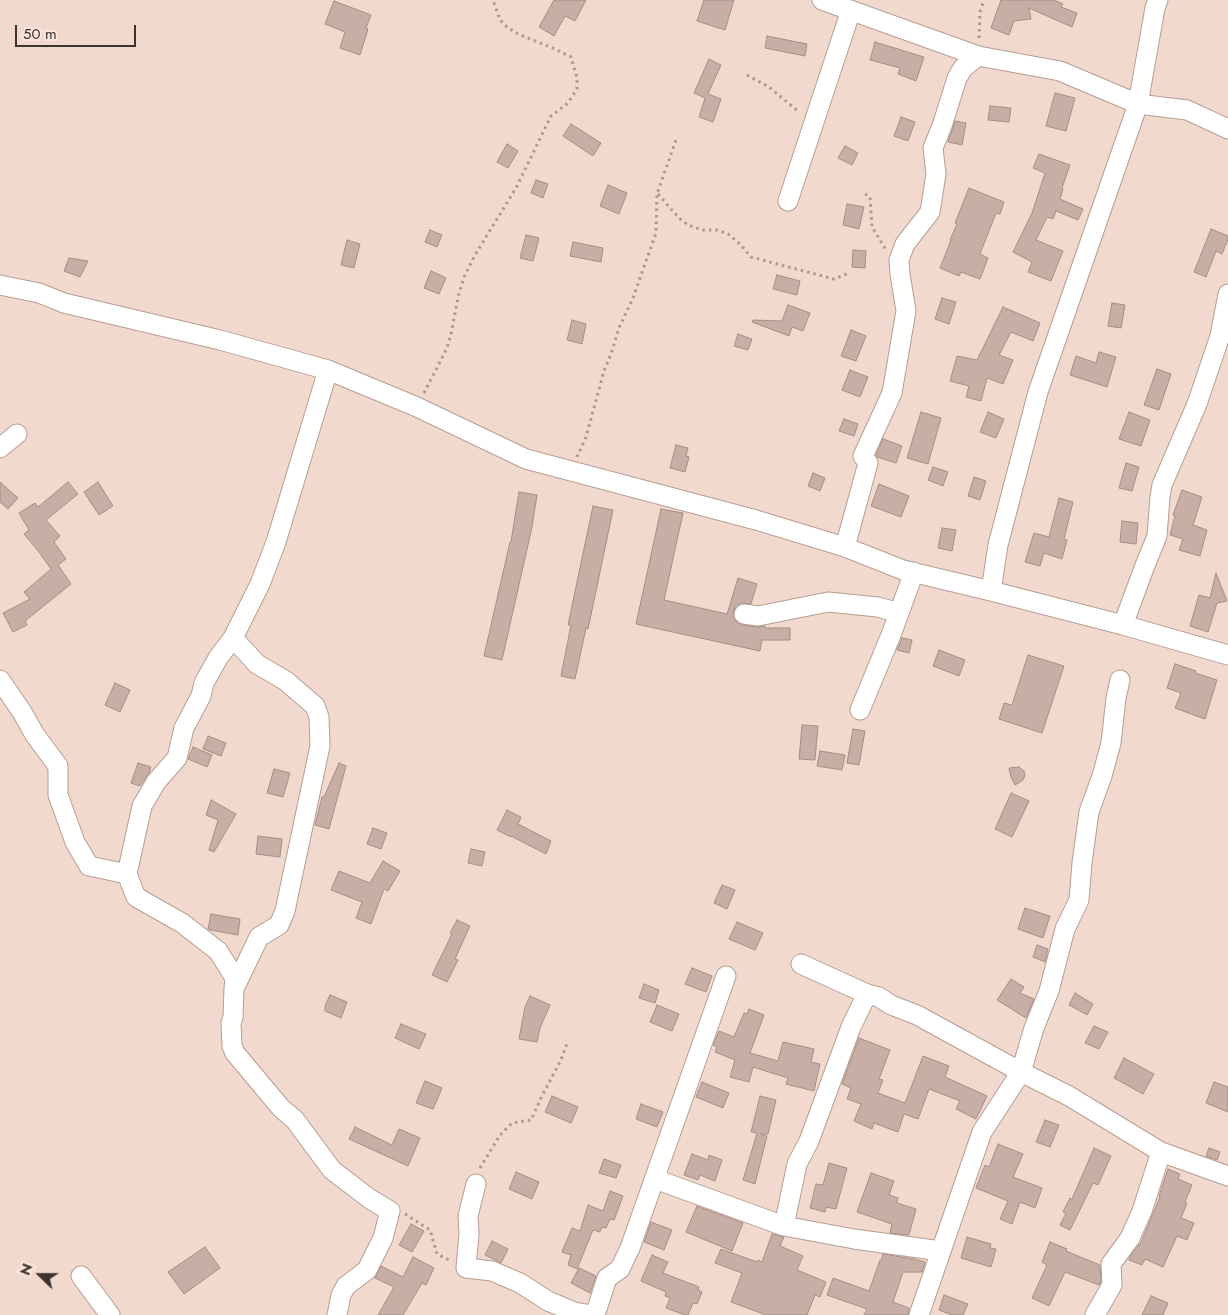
<!DOCTYPE html>
<style>
body{margin:0}
#map{position:relative;width:1228px;height:1315px;overflow:hidden;background:#f2d9ce;font-family:Jost,sans-serif}
canvas{display:block}
.north{position:absolute;left:15px;top:1250px;width:50px;height:50px;-webkit-text-stroke:4px #fce7de;paint-order:stroke;rotate:292deg;font-size:14px;font-weight:700;line-height:20px;text-align:center;color:#3c322e}
.north::after{content:'';display:block;margin:auto;width:18px;height:22px;background:#3c322e;clip-path:polygon(50% 0,100% 100%,50% 72%,0 100%)}
.scale{position:absolute;left:15px;top:25px;width:121px;height:22px;box-sizing:border-box;border:2px solid #3c322e;border-top:0;padding-left:6px;font-size:15px;line-height:18px;white-space:nowrap;color:#3c322e;-webkit-text-stroke:4px #fce7de;paint-order:stroke}
</style>
<div id="map">
<canvas width="1228" height="1315"></canvas>
<div class="north">N</div>
<div class="scale">50 m</div>
</div>
<script>
const ctx = document.querySelector('canvas').getContext('2d');
ctx.lineJoin = 'round';
function fillPath(path, color) { ctx.fillStyle = color; ctx.fill(path, 'evenodd'); }
const toPath = rows => new Path2D(rows.map(r => 'M' + r).join(''));
function trace(path, color, width, dash) { ctx.strokeStyle = color; ctx.lineWidth = width; ctx.lineCap = dash ? 'butt' : 'round'; ctx.setLineDash(dash || []); ctx.stroke(path); }
const building = toPath([
 [554,0,586,0,575,21,565,16,554,36,539,27,554,0],
 [704,0,734,0,725,30,697,21,704,0],
 [1001,0,1054,0,1063,4,1061,7,1077,13,1072,27,1029,8,1031,19,1014,21,1009,35,991,28,1001,0],
 [334,1,371,15,366,28,368,29,360,55,340,48,345,32,325,24,334,1],
 [767,36,807,44,805,56,765,48,767,36],
 [875,42,924,57,916,81,898,74,900,68,870,60,875,42],
 [709,59,721,65,708,94,721,99,713,122,699,117,705,98,694,93,709,59],
 [1055,93,1075,98,1066,131,1046,126,1055,93],
 [990,106,1011,108,1009,122,988,120,990,106],
 [901,117,915,122,908,141,894,136,901,117],
 [955,121,966,123,962,145,948,142,955,121],
 [571,124,601,143,593,156,563,136,571,124],
 [507,144,518,151,508,168,497,162,507,144],
 [845,146,858,153,852,165,838,158,845,146],
 [1039,154,1070,165,1062,188,1063,189,1060,199,1083,209,1078,220,1056,211,1053,219,1047,217,1036,240,1063,251,1051,281,1028,272,1032,262,1013,252,1032,213,1045,173,1033,168,1039,154],
 [536,180,548,184,543,198,531,193,536,180],
 [608,185,627,193,619,214,600,206,608,185],
 [969,188,1004,202,1000,214,996,213,980,254,988,258,980,279,961,272,959,276,940,268,951,240,950,240,957,224,955,223,969,188],
 [847,204,864,207,859,229,843,225,847,204],
 [1211,229,1228,236,1228,239,1222,254,1216,251,1206,277,1194,272,1211,229],
 [430,230,442,235,437,247,425,242,430,230],
 [526,235,539,238,533,261,520,258,526,235],
 [347,240,360,244,354,268,341,265,347,240],
 [573,242,603,248,601,262,570,256,573,242],
 [853,250,866,251,865,268,852,267,853,250],
 [69,258,88,261,80,277,64,271,69,258],
 [431,271,446,278,439,294,424,288,431,271],
 [777,275,800,281,797,295,773,289,777,275],
 [942,298,956,302,949,324,935,319,942,298],
 [1112,303,1125,305,1121,328,1108,326,1112,303],
 [788,305,810,313,803,331,792,327,789,336,752,322,753,320,782,321,788,305],
 [1003,307,1040,323,1033,341,1011,332,999,355,1013,360,1003,384,987,378,981,401,966,397,969,386,950,381,957,356,977,360,1003,307],
 [572,320,586,324,582,344,567,340,572,320],
 [851,330,866,336,856,361,841,356,851,330],
 [738,334,752,339,748,350,734,346,738,334],
 [1099,352,1116,357,1107,387,1070,375,1076,356,1096,363,1099,352],
 [1157,369,1171,374,1159,410,1144,405,1157,369],
 [850,370,868,377,860,397,842,390,850,370],
 [921,412,941,418,928,464,907,458,921,412],
 [988,412,1004,419,996,438,980,432,988,412],
 [1129,412,1150,420,1141,446,1119,439,1129,412],
 [844,419,858,424,854,436,839,431,844,419],
 [883,439,902,446,896,463,877,457,876,455,883,439],
 [676,445,688,448,686,456,689,457,685,472,670,468,676,445],
 [1126,463,1139,467,1132,491,1119,488,1126,463],
 [933,467,948,472,943,486,928,480,933,467],
 [813,473,825,478,820,491,808,486,813,473],
 [974,477,986,481,980,500,968,496,974,477],
 [0,482,18,498,8,509,0,502,0,482],
 [68,482,78,494,46,520,60,536,54,542,66,559,58,565,71,584,25,621,27,625,13,632,3,613,30,599,24,592,51,569,39,552,24,534,29,530,19,513,35,503,38,507,68,482],
 [98,482,113,506,99,515,84,492,98,482],
 [879,484,909,496,901,517,871,506,879,484],
 [1182,490,1202,497,1193,525,1207,530,1200,556,1179,550,1183,539,1170,535,1175,516,1173,515,1182,490],
 [519,492,537,495,532,527,502,660,484,656,510,542,511,542,519,492],
 [1059,498,1073,502,1064,539,1067,540,1062,559,1044,553,1040,566,1025,562,1034,533,1049,537,1059,498],
 [593,506,613,510,588,629,586,628,575,679,561,676,571,625,568,625,593,506],
 [661,509,683,513,664,600,727,614,738,578,757,584,751,604,740,603,735,607,733,613,733,618,737,622,742,625,756,627,765,626,765,628,790,628,790,640,762,640,760,651,636,624,661,509],
 [1122,521,1138,523,1136,544,1120,542,1122,521],
 [942,528,956,530,952,551,938,548,942,528],
 [1216,573,1227,601,1217,603,1208,632,1190,626,1199,595,1210,598,1216,573],
 [902,638,912,640,909,653,897,650,902,638],
 [939,650,965,660,959,676,933,666,939,650],
 [1028,655,1064,666,1042,733,999,719,1004,703,1012,705,1028,655],
 [1175,664,1196,671,1195,673,1217,680,1205,719,1175,708,1181,693,1167,688,1175,664],
 [115,683,130,690,120,712,105,705,115,683],
 [802,725,818,726,815,760,799,759,802,725],
 [853,729,865,731,859,765,847,763,853,729],
 [208,736,226,743,221,756,203,749,208,736],
 [193,747,212,755,207,767,188,759,193,747],
 [820,751,845,755,842,770,817,766,820,751],
 [138,763,151,767,149,773,140,786,131,783,138,763],
 [339,763,346,766,329,829,315,825,322,797,324,797,339,763],
 [1019,767,1024,771,1025,775,1023,780,1015,785,1011,777,1009,768,1019,767],
 [274,769,290,773,283,797,267,793,274,769],
 [1011,793,1029,801,1012,837,995,829,1011,793],
 [211,800,236,814,214,852,209,850,218,820,206,815,211,800],
 [507,810,521,817,518,824,551,841,546,854,511,836,511,837,497,830,507,810],
 [373,828,387,833,381,849,367,844,373,828],
 [258,836,282,839,280,857,256,854,258,836],
 [471,849,485,852,482,866,468,863,471,849],
 [383,861,400,871,388,891,384,889,371,924,356,918,362,902,331,890,339,871,370,883,383,861],
 [722,885,735,890,727,909,714,903,722,885],
 [1025,908,1050,916,1043,938,1018,929,1025,908],
 [211,914,240,919,238,935,210,930,208,929,211,914],
 [457,920,470,926,455,959,458,960,447,982,432,975,452,934,450,933,457,920],
 [737,922,763,933,755,950,729,939,737,922],
 [1037,945,1048,949,1045,962,1033,957,1037,945],
 [692,968,712,976,706,992,685,984,692,968],
 [1011,979,1024,987,1020,993,1034,999,1026,1018,997,1000,1011,979],
 [644,984,659,990,655,1003,639,998,644,984],
 [1075,993,1093,1004,1087,1015,1069,1005,1075,993],
 [330,995,347,1002,341,1018,325,1011,325,1006,330,995],
 [530,996,550,1005,540,1028,537,1042,519,1039,525,1007,530,996],
 [657,1005,679,1014,672,1031,650,1022,657,1005],
 [749,1009,764,1015,750,1053,778,1061,783,1042,814,1049,811,1062,820,1064,814,1091,786,1084,788,1078,753,1067,749,1082,730,1077,735,1060,715,1052,717,1047,713,1045,719,1031,734,1037,744,1013,747,1014,749,1009],
 [401,1024,426,1034,419,1049,395,1038,401,1024],
 [1094,1026,1108,1032,1099,1049,1085,1043,1094,1026],
 [859,1038,890,1050,879,1079,883,1080,878,1093,905,1103,923,1056,949,1066,945,1077,987,1096,976,1119,956,1109,960,1101,929,1089,918,1119,904,1114,898,1132,874,1123,872,1129,854,1121,861,1104,847,1099,851,1088,842,1084,859,1038],
 [1124,1058,1154,1074,1143,1094,1114,1078,1124,1058],
 [425,1081,442,1088,433,1109,416,1103,425,1081],
 [702,1082,729,1093,723,1108,696,1097,702,1082],
 [1214,1082,1228,1087,1228,1112,1206,1103,1214,1082],
 [552,1096,578,1107,571,1123,545,1112,552,1096],
 [760,1096,776,1100,768,1134,760,1134,767,1136,755,1184,743,1180,757,1133,751,1132,760,1096],
 [641,1104,663,1112,657,1127,636,1119,641,1104],
 [1045,1120,1059,1125,1050,1147,1036,1142,1045,1120],
 [355,1127,392,1145,399,1129,420,1138,408,1166,349,1139,355,1127],
 [998,1144,1023,1154,1013,1177,1042,1188,1035,1208,1020,1202,1012,1224,1000,1219,1008,1201,976,1188,985,1165,989,1167,998,1144],
 [1094,1148,1111,1156,1098,1185,1093,1183,1070,1230,1060,1225,1066,1213,1063,1212,1070,1198,1072,1199,1094,1148],
 [1209,1148,1220,1152,1217,1160,1206,1156,1209,1148],
 [692,1154,708,1160,709,1155,722,1160,715,1181,700,1175,698,1180,684,1175,692,1154],
 [604,1159,621,1165,616,1178,599,1173,604,1159],
 [829,1163,847,1168,836,1209,826,1207,825,1212,810,1208,816,1184,823,1185,829,1163],
 [1168,1169,1180,1174,1178,1179,1192,1185,1185,1202,1187,1203,1181,1218,1194,1223,1187,1240,1177,1236,1163,1267,1145,1259,1142,1265,1129,1260,1131,1255,1139,1245,1140,1245,1160,1197,1159,1196,1168,1169],
 [516,1172,539,1182,532,1199,509,1189,516,1172],
 [871,1173,894,1181,889,1195,898,1198,897,1203,916,1209,909,1235,890,1233,892,1224,857,1212,871,1173],
 [610,1191,623,1196,614,1220,610,1219,606,1228,602,1227,600,1232,593,1230,577,1269,568,1265,571,1255,562,1252,572,1228,580,1231,588,1205,603,1211,610,1191],
 [697,1206,743,1223,732,1251,686,1232,697,1206],
 [651,1222,672,1230,664,1250,644,1242,651,1222],
 [411,1224,424,1231,412,1252,399,1245,411,1224],
 [772,1234,784,1237,780,1246,803,1256,797,1270,826,1282,820,1297,815,1295,807,1315,766,1315,731,1302,742,1273,715,1263,721,1249,757,1262,758,1260,762,1262,772,1234],
 [967,1237,991,1244,990,1248,996,1249,991,1267,961,1258,967,1237],
 [492,1241,508,1249,501,1263,485,1255,492,1241],
 [1050,1242,1067,1249,1066,1251,1100,1265,1101,1282,1099,1285,1065,1272,1049,1306,1032,1298,1047,1265,1042,1262,1050,1242],
 [205,1247,220,1268,184,1294,168,1272,205,1247],
 [883,1254,914,1259,925,1262,922,1272,903,1272,893,1302,909,1308,908,1315,864,1315,867,1309,827,1295,833,1278,869,1291,880,1260,881,1261,883,1254],
 [652,1255,668,1262,663,1273,699,1287,698,1290,702,1292,697,1304,693,1303,688,1315,685,1315,666,1308,670,1298,665,1296,666,1292,641,1281,652,1255],
 [413,1257,434,1268,426,1285,422,1283,403,1315,378,1315,394,1287,375,1278,381,1266,403,1277,413,1257],
 [579,1268,596,1276,590,1293,571,1283,579,1268],
 [944,1295,968,1304,963,1315,952,1315,939,1310,944,1295],
 [1151,1296,1168,1303,1163,1315,1142,1315,1151,1296]
]);
fillPath(building, '#c8afa5');
trace(building, '#a68e84', 1);
const minor = toPath([
 [822,0,978,56,1060,71,1138,104,1187,110,1228,129],
 [788,201,851,10],
 [0,285,39,293,64,303,220,340,328,370,417,407,526,459,756,520,845,547,903,570,991,591,1123,625,1228,655],
 [0,448,17,434],
 [845,547,868,463,863,456,892,393,906,311,900,274,899,260,905,244,930,212,936,174,933,148,943,123,957,78,963,68,978,56],
 [991,591,998,545,1038,392,1138,104,1155,8,1158,0],
 [744,614,758,616,828,602,878,607,899,613],
 [1123,625,1144,568,1157,536,1160,497,1162,485,1197,404,1220,336,1228,294],
 [233,638,257,664,286,681,315,706,319,717,320,746,285,911,279,925,259,937,234,989,233,1017,231,1023,232,1046,235,1053,281,1108,295,1120,332,1170,370,1199,390,1211,383,1238,367,1270,346,1286,341,1295,337,1315],
 [0,680,22,712,35,735,58,766,58,795,75,842,89,866,127,874,136,897,182,923,218,951,235,978,234,989],
 [860,710,891,635,914,572],
 [127,874,142,806,156,782,177,758,184,728,201,696,204,683,218,658,233,638,260,584,276,542,328,370],
 [801,964,867,994,879,997,891,1005,917,1015,1021,1072,1069,1096,1161,1152,1228,1176],
 [655,1179,784,1226,854,1239,941,1251],
 [476,1184,468,1216,469,1234,466,1268,492,1271,520,1283,548,1301,574,1312,592,1315],
 [784,1226,797,1164,809,1141,851,1027,867,994],
 [81,1276,110,1315],
 [595,1315,607,1278,620,1269,630,1248,726,976],
 [919,1315,982,1132,1021,1072,1034,1028,1049,991,1065,929,1079,900,1082,863,1089,812,1102,776,1111,743,1116,698,1120,680],
 [1095,1315,1112,1285,1111,1264,1130,1238,1142,1211,1161,1152]
]);
trace(minor, '#b69e93', 21);
trace(toPath([
 [979,38,980,12,984,0],
 [747,75,769,87,799,112],
 [658,194,679,218,688,225,702,230,717,230,728,234,741,245,751,257,834,279,849,273],
 [865,194,870,197,872,227,886,250],
 [424,393,447,348,451,334,459,293,465,275,475,255,516,188,551,116,568,103,577,89,577,78,571,57,555,49,518,34,507,27,500,20,493,0],
 [577,457,586,437,604,371,611,354,619,328,633,298,656,233,657,194,676,140],
 [480,1168,500,1135,512,1123,531,1120,542,1096,561,1060,568,1041],
 [405,1214,430,1230,437,1254,449,1260]
]), '#ab988f', 3, [2.5, 4]);
trace(minor, '#fff', 19);
</script>
